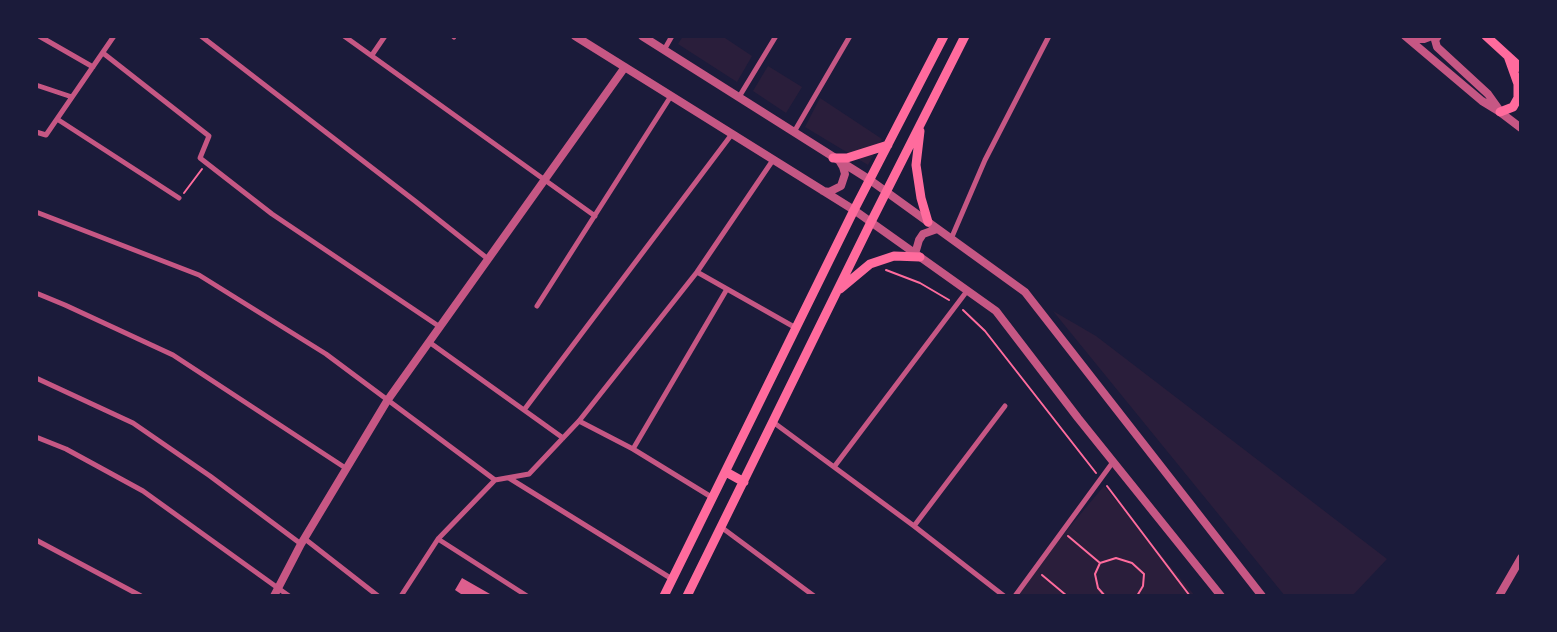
<!DOCTYPE html>
<style>
body{margin:0}
#map{position:relative;width:1557px;height:632px;overflow:hidden;background:#1b1b3a;font-family:"Sofia Sans Condensed",sans-serif}
canvas{display:block}
.frame{position:absolute;inset:0;border:38px solid #1b1b3a;pointer-events:none}
</style>
<div id="map">
<canvas width="1557" height="632"></canvas>
<div class="frame"></div>
</div>
<script>
const ctx = document.querySelector('canvas').getContext('2d');
ctx.lineJoin = 'round';
function fillPath(path, color) { ctx.fillStyle = color; ctx.fill(path, 'evenodd'); }
const toPath = rows => new Path2D(rows.map(r => 'M' + r).join(''));
function trace(path, color, width, dash) { ctx.strokeStyle = color; ctx.lineWidth = width; ctx.lineCap = dash ? 'butt' : 'round'; ctx.setLineDash(dash || []); ctx.stroke(path); }
fillPath(toPath([
 [683,36,722,36,752,56,737,82,678,44],
 [768,66,802,87,786,113,753,91],
 [820,98,882,139,868,165,805,127],
 [1053,311,1096,336,1387,559,1352,596,1285,596],
 [1104,486,1195,596,1020,596,1015,592]
]), '#2a1e3b');
fillPath(toPath([
 [462,578,490,594,489,596,464,596,455,590]
]), '#dd5f8e');
trace(toPath([
 [184,193,202,169],
 [886,270,920,283,949,300],
 [963,310,985,331,1096,473],
 [1107,486,1190,596],
 [1068,536,1100,563],
 [1042,575,1067,596],
 [1105,596,1098,588,1095,574,1100,563,1116,558,1132,563,1144,574,1143,586,1137,596]
]), '#ff6b9d', 2);
trace(toPath([
 [634,596,636,596]
]), '#c65784', 3);
trace(toPath([
 [39,36,93,67],
 [201,36,415,201,488,259],
 [344,36,595,216],
 [453,36,454,37],
 [664,50,672,36],
 [103,53,209,136,200,158,272,214,440,327],
 [372,55,385,36],
 [36,85,72,97],
 [739,97,776,36],
 [57,119,179,198],
 [36,132,46,135,114,36],
 [794,132,850,36],
 [36,212,199,275,326,354,495,480],
 [951,239,985,160,1049,36],
 [697,272,796,328],
 [36,293,65,305,173,355,347,469],
 [537,306,671,96],
 [429,342,563,438],
 [36,378,133,423,210,476,301,544],
 [524,410,732,134],
 [579,421,633,449,713,498],
 [773,422,914,526,1004,596],
 [36,437,66,449,143,491,289,596],
 [633,449,727,289],
 [834,467,967,291],
 [509,478,672,579],
 [914,526,1005,406],
 [721,527,814,596],
 [305,539,378,596],
 [438,539,527,596],
 [36,540,141,596],
 [401,596,438,539,495,480,529,474,579,421,697,272,773,160],
 [1015,596,1113,462]
]), '#c65784', 5);
trace(toPath([
 [575,36,854,210,996,311,1078,418,1221,596],
 [642,36,870,180,1025,292,1262,596],
 [1405,36,1482,101,1500,112,1521,128],
 [1438,36,1435,40,1437,47,1488,94,1498,108],
 [1408,37,1415,39,1424,39,1432,36],
 [823,191,829,192,841,186,845,174,843,167,840,162],
 [915,254,919,240,923,234,937,229],
 [274,596,301,544,387,401,625,67],
 [1499,596,1521,558]
]), '#c65784', 8);
trace(toPath([
 [1486,36,1521,68],
 [1500,112,1513,107,1518,98,1518,84,1508,56],
 [920,131,916,165,921,198,928,222],
 [833,158,847,158,888,145],
 [840,289,870,264,894,256,920,257],
 [726,472,744,482],
 [664,596,854,210,944,36],
 [687,596,871,222,965,36]
]), '#ff6b9d', 9);
</script>
